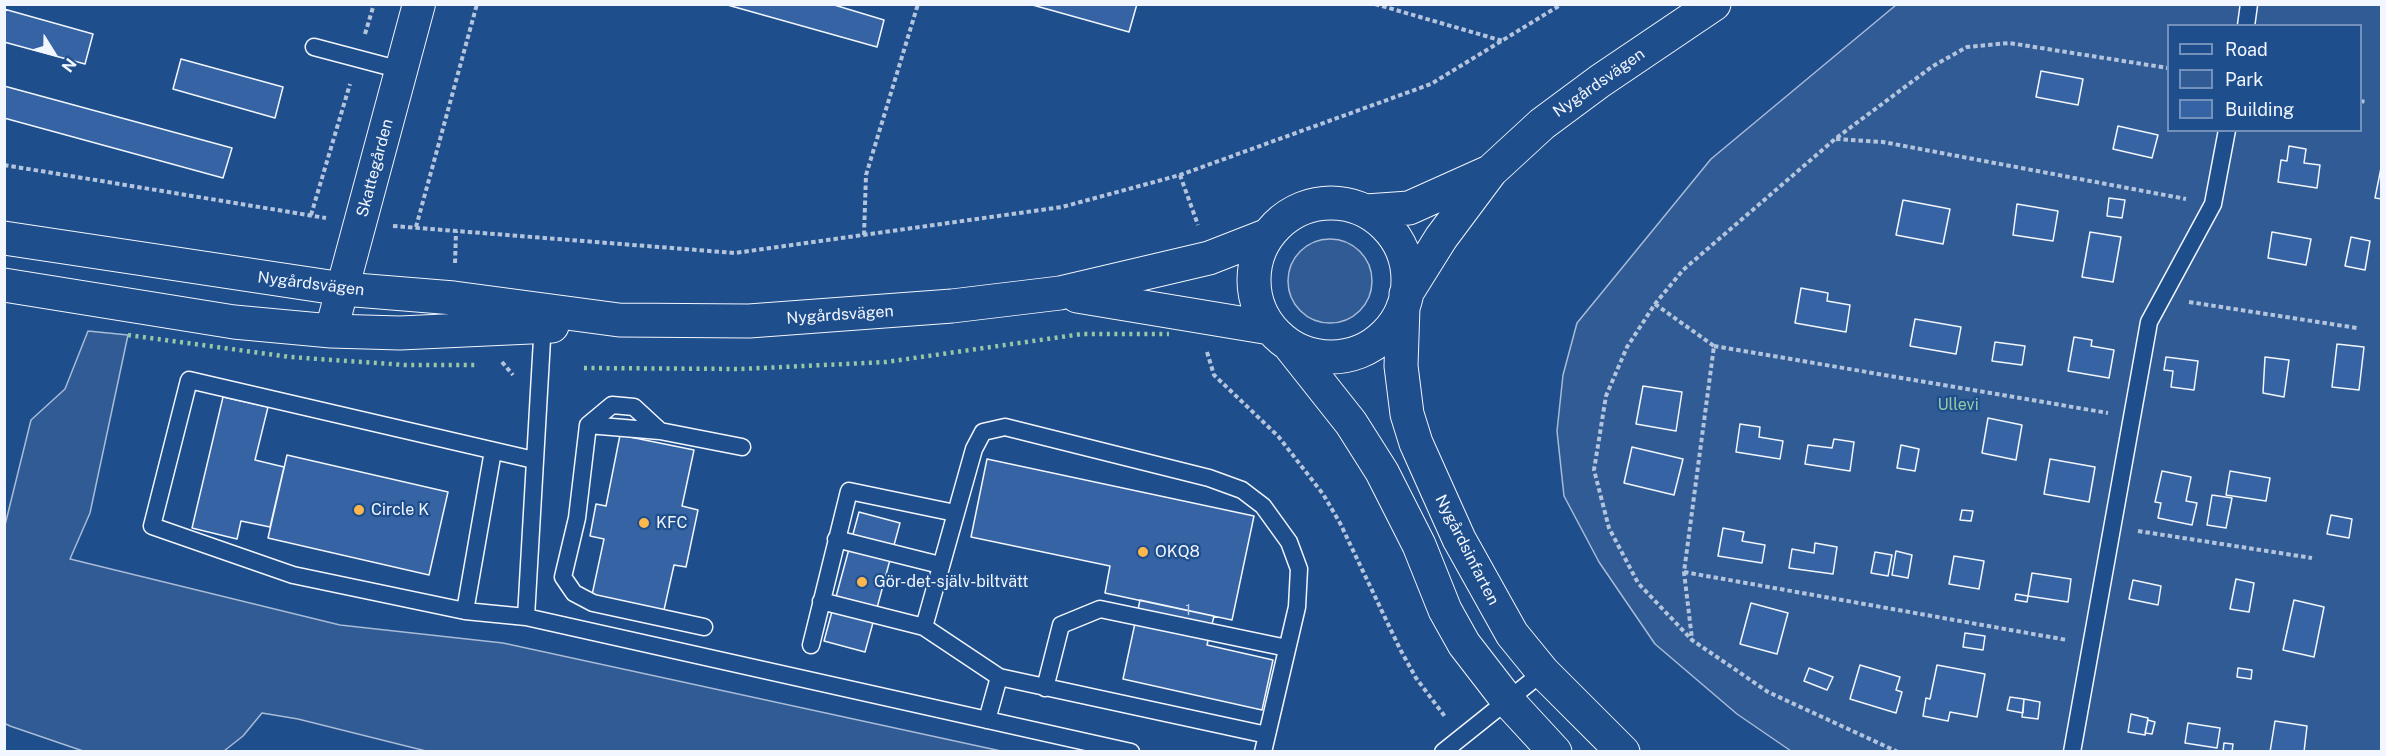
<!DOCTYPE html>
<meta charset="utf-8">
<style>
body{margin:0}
#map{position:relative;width:2386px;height:756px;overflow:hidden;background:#1f4e8c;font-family:"Public Sans",sans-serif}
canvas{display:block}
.frame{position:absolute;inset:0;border:6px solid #f2f6ff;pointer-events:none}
.legend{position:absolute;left:2167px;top:24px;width:195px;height:108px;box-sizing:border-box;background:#1f4e8c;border:2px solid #7391ba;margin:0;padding:8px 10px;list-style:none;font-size:18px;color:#f2f6ff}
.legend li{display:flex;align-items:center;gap:12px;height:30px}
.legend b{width:30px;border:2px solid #7391ba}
.north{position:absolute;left:24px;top:24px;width:60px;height:60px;-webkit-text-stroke:4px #1f4e8c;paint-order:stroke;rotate:127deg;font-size:16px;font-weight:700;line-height:24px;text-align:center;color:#f2f6ff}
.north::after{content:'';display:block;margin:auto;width:21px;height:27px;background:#f2f6ff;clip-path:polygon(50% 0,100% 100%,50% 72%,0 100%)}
</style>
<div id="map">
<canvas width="2386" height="756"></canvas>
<div class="frame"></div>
<ul class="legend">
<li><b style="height:8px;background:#1f4e8c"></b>Road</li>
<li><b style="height:16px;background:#305b95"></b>Park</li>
<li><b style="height:16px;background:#3563a3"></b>Building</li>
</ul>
<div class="north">N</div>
</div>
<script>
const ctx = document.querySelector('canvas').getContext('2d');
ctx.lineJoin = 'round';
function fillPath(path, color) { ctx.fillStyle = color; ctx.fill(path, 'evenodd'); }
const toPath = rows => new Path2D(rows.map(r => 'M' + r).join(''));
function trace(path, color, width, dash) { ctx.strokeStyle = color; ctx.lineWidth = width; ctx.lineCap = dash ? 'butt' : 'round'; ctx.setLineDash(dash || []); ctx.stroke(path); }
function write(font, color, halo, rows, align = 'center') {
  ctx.font = font + ' "Public Sans",sans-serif'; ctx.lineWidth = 4.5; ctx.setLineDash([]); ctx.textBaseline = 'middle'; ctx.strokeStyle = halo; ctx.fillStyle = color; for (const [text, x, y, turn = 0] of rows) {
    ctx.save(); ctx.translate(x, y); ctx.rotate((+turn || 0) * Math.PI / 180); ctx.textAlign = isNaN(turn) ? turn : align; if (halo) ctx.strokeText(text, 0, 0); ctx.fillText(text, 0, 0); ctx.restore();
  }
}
const green = toPath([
 [1896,5,2381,5,2381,751,1791,751,1737,714,1655,644,1599,562,1564,496,1557,431,1563,375,1577,323,1711,159,1896,5],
 [2168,26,2360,26,2360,130,2168,130,2168,26],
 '1288 281a42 42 0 1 1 84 0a42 42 0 1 1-84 0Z',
 [88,331,128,335,90,513,70,559,340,625,503,643,1001,751,426,751,298,719,262,713,243,736,224,751,86,752,10,726,4,723,5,525,31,420,65,389,88,331]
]);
fillPath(green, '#305b95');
trace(green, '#a8bbd7', 1.5);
const building = toPath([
 [724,4,831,4,884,20,877,47,724,4],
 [1029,4,1137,4,1129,32,1029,4],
 [4,9,93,34,85,64,4,42,4,9],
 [181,59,283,87,275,118,173,89,181,59],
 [2041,71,2083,79,2078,105,2036,97,2041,71],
 [4,86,232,148,223,178,4,118,4,86],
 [2118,126,2158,135,2152,158,2113,149,2118,126],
 [2289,146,2306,149,2304,163,2320,165,2317,188,2278,182,2281,160,2287,161,2289,146],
 [2382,163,2382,199,2375,198,2382,163],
 [2109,198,2125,200,2122,218,2107,216,2109,198],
 [1903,200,1950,209,1943,244,1896,235,1903,200],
 [2017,204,2058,211,2053,241,2013,235,2017,204],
 [2090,232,2121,237,2113,282,2082,277,2090,232],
 [2272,232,2311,239,2306,265,2268,258,2272,232],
 [2351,237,2370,241,2365,270,2345,266,2351,237],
 [1801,288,1828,293,1827,301,1850,305,1846,332,1795,323,1801,288],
 [1915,319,1961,327,1956,354,1910,346,1915,319],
 [2074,337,2092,340,2091,346,2114,350,2109,378,2068,371,2074,337],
 [1995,342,2025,346,2022,365,1992,361,1995,342],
 [2337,344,2364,347,2359,390,2332,387,2337,344],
 [2166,357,2198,361,2194,390,2171,387,2173,371,2164,370,2166,357],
 [2265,357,2289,360,2284,397,2263,393,2265,357],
 [1643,386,1682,392,1676,431,1636,424,1643,386],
 [223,397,268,407,255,460,284,467,270,527,241,521,237,539,192,528,223,397],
 [1988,418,2022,425,2016,460,1982,453,1988,418],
 [1740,424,1760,427,1759,437,1783,441,1780,459,1736,452,1740,424],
 [620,435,694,450,682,506,698,510,686,567,674,565,664,610,592,595,604,539,590,536,596,504,606,506,620,435],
 [1834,439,1854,442,1850,471,1805,464,1808,445,1832,448,1834,439],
 [1901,445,1919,449,1915,471,1897,468,1901,445],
 [1632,447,1683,459,1674,495,1624,483,1632,447],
 [287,455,448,492,429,575,268,538,287,455],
 [987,459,1254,516,1232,620,1105,593,1110,566,971,537,987,459],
 [2050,459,2095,467,2089,502,2044,494,2050,459],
 [2162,471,2191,477,2186,501,2197,503,2192,525,2158,518,2161,503,2155,502,2162,471],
 [2230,471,2270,478,2266,501,2226,495,2230,471],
 [2212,495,2232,498,2226,528,2207,525,2212,495],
 [1962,510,1973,511,1971,521,1960,520,1962,510],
 [859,512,900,523,865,652,824,641,859,512],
 [2331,515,2352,519,2349,538,2327,534,2331,515],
 [1723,528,1744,532,1742,541,1765,545,1762,563,1718,556,1723,528],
 [1815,543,1837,547,1833,574,1789,568,1792,549,1814,553,1815,543],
 [1896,551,1912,555,1908,578,1892,575,1896,551],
 [1875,552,1892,555,1888,576,1871,573,1875,552],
 [1954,556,1984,561,1979,589,1949,584,1954,556],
 [2032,573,2071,579,2068,602,2028,596,2032,573],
 [2236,579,2254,583,2249,612,2230,609,2236,579],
 [2133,580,2161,586,2158,605,2129,599,2133,580],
 [2016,594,2028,596,2027,602,2015,600,2016,594],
 [1140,600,1214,616,1207,645,1273,660,1262,710,1123,679,1140,600],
 [2294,600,2324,607,2314,657,2283,650,2294,600],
 [1751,603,1788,613,1777,654,1740,644,1751,603],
 [1965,633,1985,636,1983,650,1963,647,1965,633],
 [1860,665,1900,677,1896,690,1902,692,1896,713,1850,699,1860,665],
 [1937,665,1985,674,1977,717,1950,712,1948,721,1923,716,1926,698,1930,699,1937,665],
 [1809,668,1833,677,1827,690,1804,681,1809,668],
 [2238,668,2252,670,2251,679,2237,677,2238,668],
 [2010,697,2024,699,2023,713,2007,710,2010,697],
 [2024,699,2040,702,2038,719,2022,717,2024,699],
 [2131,714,2148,718,2145,735,2128,732,2131,714],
 [2148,720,2155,722,2152,734,2145,733,2148,720],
 [2275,721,2307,726,2304,752,2270,752,2275,721],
 [2188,723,2220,728,2217,748,2185,743,2188,723],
 [2224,743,2233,744,2232,752,2223,752,2224,743]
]);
fillPath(building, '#3563a3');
trace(building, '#f2f6ff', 1.5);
const service = toPath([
 [2246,26,2249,4],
 [314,47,401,70],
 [588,425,612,405,634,407,660,431],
 [534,460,189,380,152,526,293,575,465,611,526,617,1131,752],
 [836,539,940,565],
 [821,601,924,627],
 [465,611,493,451],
 [526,617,543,322],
 [704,627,593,603,574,593,563,577,577,518,588,425,660,431,742,447],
 [811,645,849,491,955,513],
 [999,677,1267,735],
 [1045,688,1061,625,1100,609,1287,648],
 [987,720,999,677,924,627,974,449,983,432,1005,427,1209,478,1242,490,1263,506,1289,542,1299,569,1297,607,1263,752],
 [1443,752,1543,672],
 [2072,752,2149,322,2213,204,2227,130]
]);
const minor = toPath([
 [331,331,419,4]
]);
const tertiary = toPath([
 '1254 280a77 77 0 1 1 154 0a77 77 0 1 1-154 0Z',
 [1366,211,1409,208,1487,173],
 [4,238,343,289,454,298,619,320,749,321,952,306,1060,293,1209,258,1268,235],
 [4,285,234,322,331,331,400,333,552,326],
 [1406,294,1441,238,1491,171,1542,124,1600,81,1714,4],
 [1077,296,1270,328],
 [1403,307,1401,366,1407,414,1416,443,1459,539,1512,634,1543,672,1623,752],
 [1290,346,1351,423,1382,472,1419,545,1445,610,1464,644,1508,701,1555,752]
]);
trace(service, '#f2f6ff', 19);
trace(minor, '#f2f6ff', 34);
trace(tertiary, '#f2f6ff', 35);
trace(toPath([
 [1375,4,1503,41],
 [365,34,374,4],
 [2360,101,2367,102],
 [1836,139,1883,142,2186,199],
 [4,165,326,218],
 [1180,175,1198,225],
 [311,215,350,84],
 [393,226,735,253,1062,207,1180,175,1431,84,1562,4],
 [416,227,477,4],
 [864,235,866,175,918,4],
 [455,263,456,231],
 [2189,302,2357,328],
 [1655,304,1714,346,1684,572,1692,639],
 [1714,346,2108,413],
 [1207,352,1214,375,1278,436,1323,494,1340,523,1400,649,1416,678,1446,718],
 [502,362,513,375],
 [2138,531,2312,558],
 [1684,572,2067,640],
 [1898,752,1768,692,1692,640,1638,583,1609,528,1594,470,1606,396,1627,347,1655,304,1683,270,1835,139,1933,66,1967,47,2009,43,2168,68]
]), '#b3c4dc', 4, [4.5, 3]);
trace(service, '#1f4e8c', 16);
trace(minor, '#1f4e8c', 32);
trace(tertiary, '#1f4e8c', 33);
trace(toPath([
 [128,335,290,357,405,365,478,365],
 [584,368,741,369,886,362,1082,334,1169,334]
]), '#97c8a6', 4.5, [3, 4.5]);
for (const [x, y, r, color] of [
 [359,510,6,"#ffb74d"],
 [644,523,6,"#ffb74d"],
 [1143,552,6,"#ffb74d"],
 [862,582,6,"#ffb74d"]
]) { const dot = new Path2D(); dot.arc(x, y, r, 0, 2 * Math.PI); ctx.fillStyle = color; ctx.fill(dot); trace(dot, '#1f4e8c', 2); }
write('14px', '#c3d1e8', null, [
 ["1",1188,611]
]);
write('16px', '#f2f6ff', '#1f4e8c', [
 ["Nygårdsvägen",1599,83,-35],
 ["Skattegården",375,168,-75],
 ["Nygårdsvägen",311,284,7],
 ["Nygårdsvägen",840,315,-4],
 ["Nygårdsinfarten",1467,550,63]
]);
write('16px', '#97c8a6', '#1f4e8c', [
 ["Ullevi",1958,405]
]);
write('16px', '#f2f6ff', '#1f4e8c', [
 ["Circle K",371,510],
 ["KFC",656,523],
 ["OKQ8",1155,552],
 ["Gör-det-själv-biltvätt",874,582]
], 'left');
</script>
